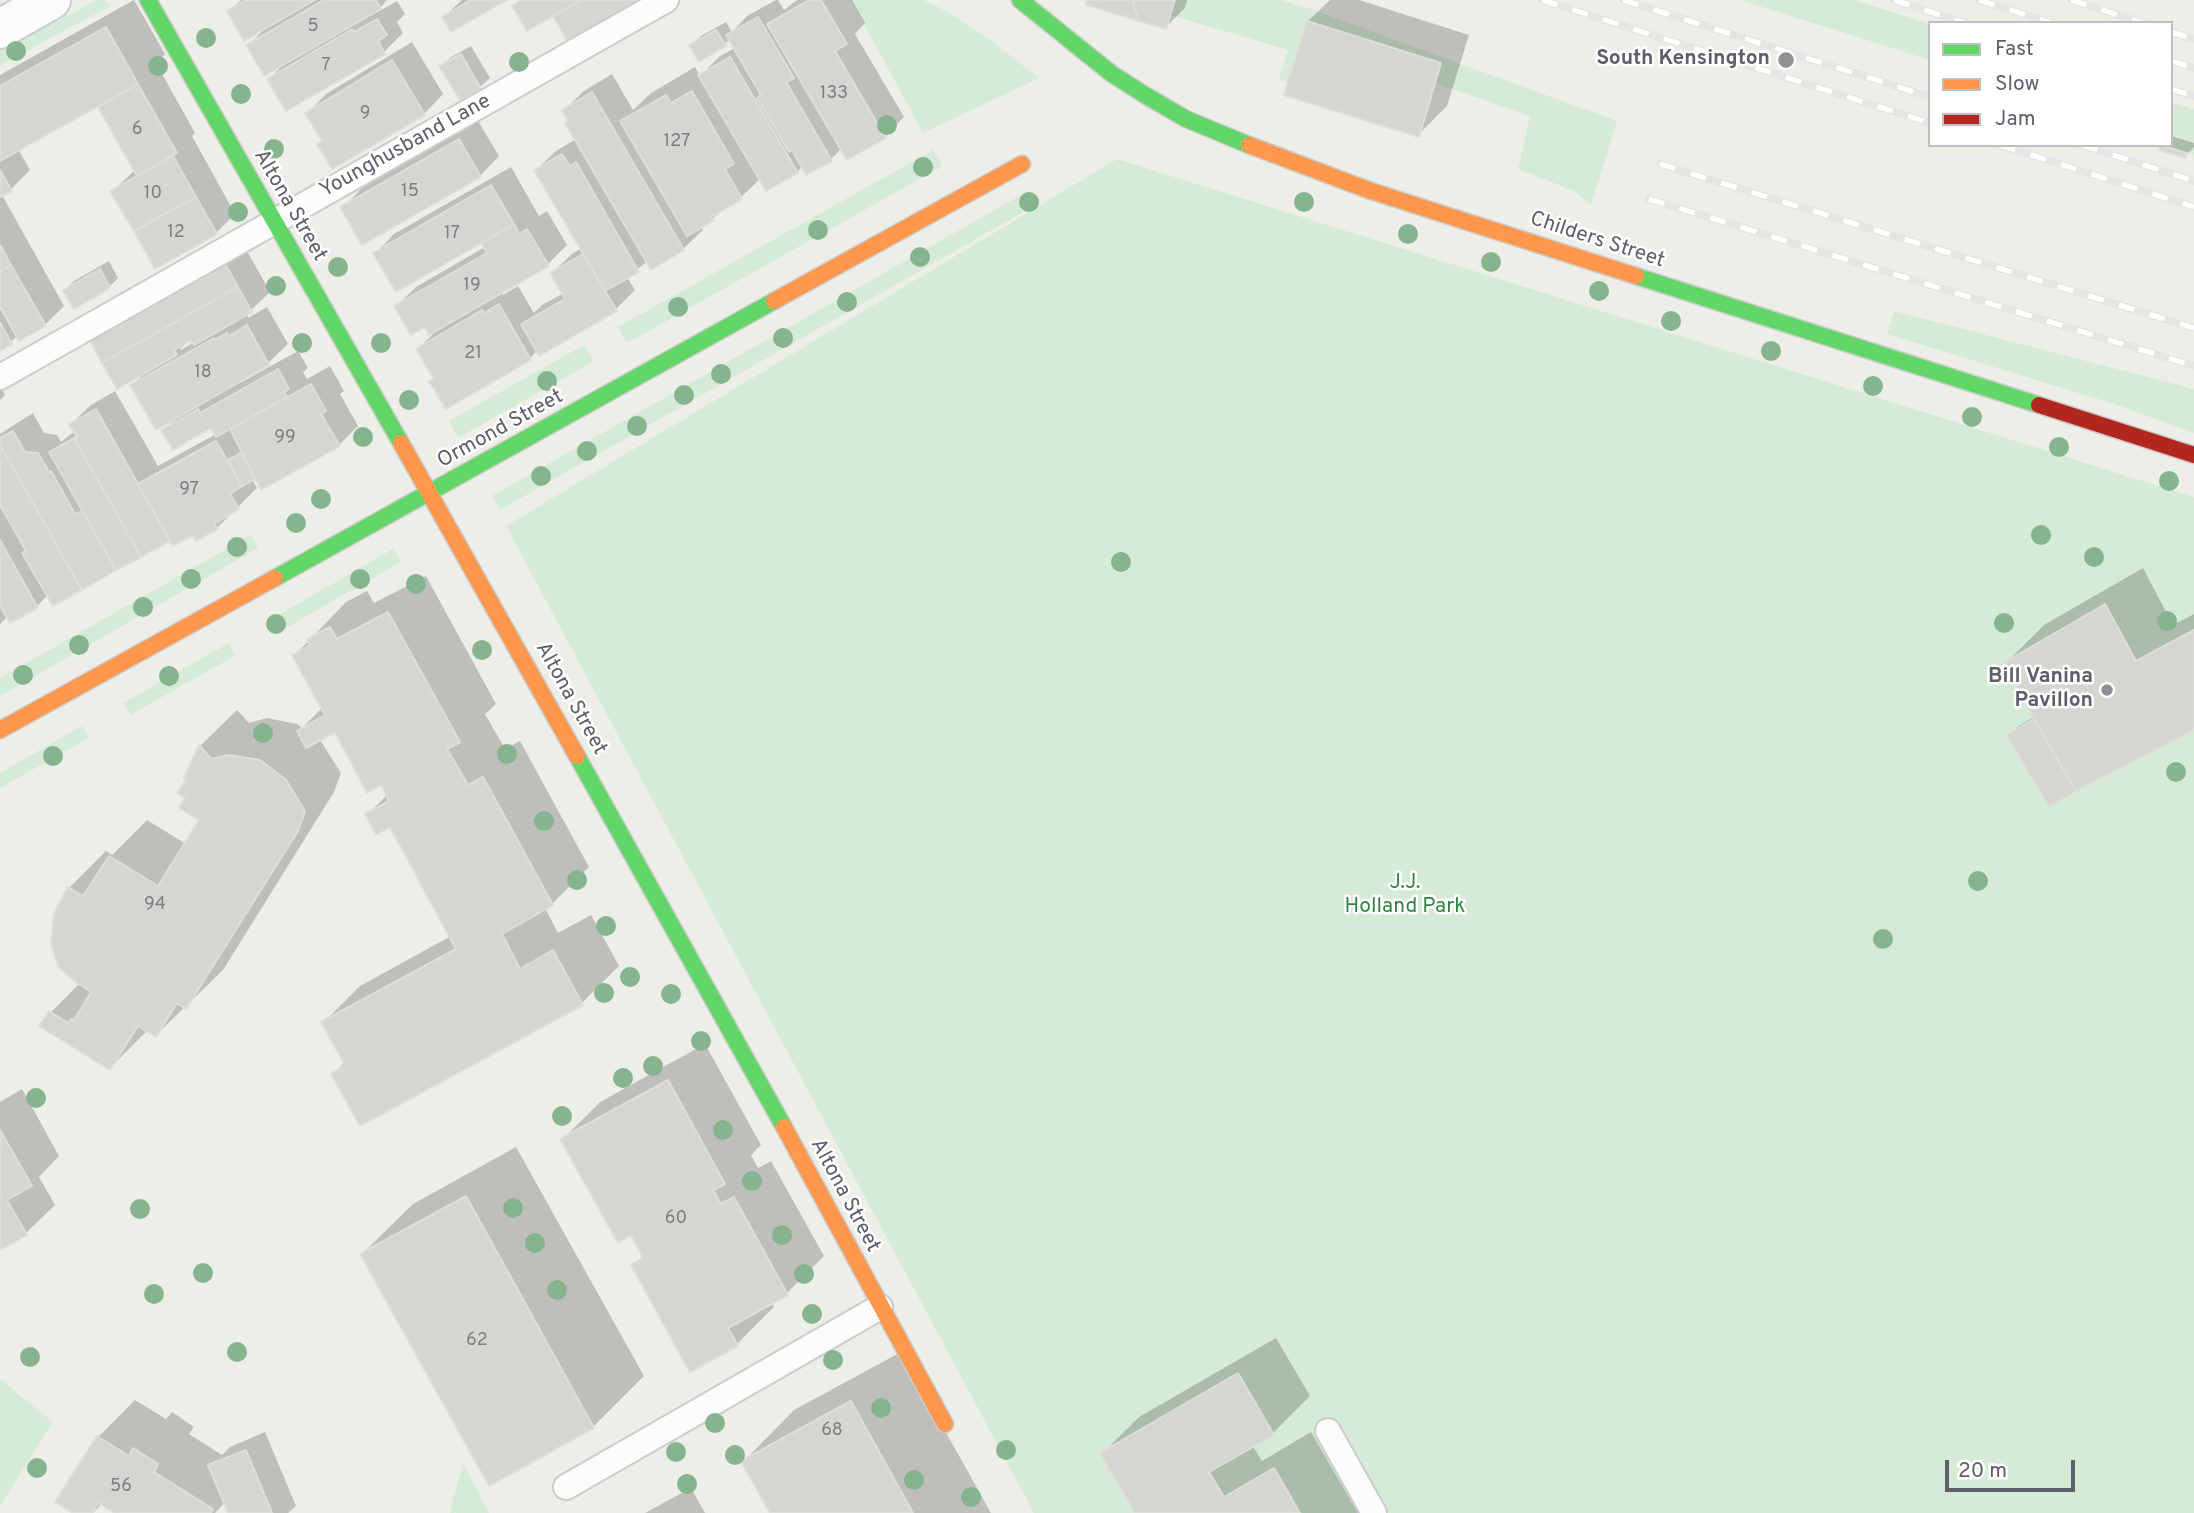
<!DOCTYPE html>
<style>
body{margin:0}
#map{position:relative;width:2194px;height:1513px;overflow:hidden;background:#eeeee9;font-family:Overpass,sans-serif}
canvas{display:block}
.legend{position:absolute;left:1928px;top:21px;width:245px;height:126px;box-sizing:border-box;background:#fff;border:2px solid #bfbfc3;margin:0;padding:9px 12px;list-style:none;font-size:21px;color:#5e6068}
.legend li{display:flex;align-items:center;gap:14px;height:35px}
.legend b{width:35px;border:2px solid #bfbfc3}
.scale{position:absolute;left:1945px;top:1460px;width:130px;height:32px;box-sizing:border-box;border:4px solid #5e6068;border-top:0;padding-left:9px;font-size:21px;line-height:24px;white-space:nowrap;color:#5e6068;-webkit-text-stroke:5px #fff;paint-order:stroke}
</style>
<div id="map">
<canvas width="2194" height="1513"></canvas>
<ul class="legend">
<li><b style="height:9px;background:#63d668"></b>Fast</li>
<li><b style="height:9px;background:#ff974d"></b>Slow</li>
<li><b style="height:9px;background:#b3261e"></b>Jam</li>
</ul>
<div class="scale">20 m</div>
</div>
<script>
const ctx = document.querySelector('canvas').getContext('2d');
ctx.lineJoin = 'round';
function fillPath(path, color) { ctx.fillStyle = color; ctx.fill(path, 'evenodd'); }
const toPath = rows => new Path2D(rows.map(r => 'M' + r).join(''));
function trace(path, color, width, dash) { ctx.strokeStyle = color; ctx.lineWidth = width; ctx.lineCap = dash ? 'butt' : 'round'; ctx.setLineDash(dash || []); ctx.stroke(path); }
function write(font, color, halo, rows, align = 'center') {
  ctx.font = font + ' Overpass,sans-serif'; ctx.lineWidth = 5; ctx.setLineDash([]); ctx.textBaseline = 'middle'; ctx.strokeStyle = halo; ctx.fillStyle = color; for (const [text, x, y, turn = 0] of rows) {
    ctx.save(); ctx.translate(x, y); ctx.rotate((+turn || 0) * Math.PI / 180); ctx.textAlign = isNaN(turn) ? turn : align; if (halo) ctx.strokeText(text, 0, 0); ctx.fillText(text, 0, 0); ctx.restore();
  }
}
fillPath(toPath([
 [97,0,105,0,111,6,0,65,0,51],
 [851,0,924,0,946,11,992,41,1039,78,923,133],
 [1176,0,1281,0,1308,8,1617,121,1591,205,1574,191,1518,169,1530,116,1435,83,1441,63,1307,21,1288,82,1279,79,1288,50,1170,15],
 [1740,0,1854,0,1930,24,1930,60],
 [2171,102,2194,109,2194,155,2164,145,2171,145],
 [933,150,943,166,627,343,618,327],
 [1117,159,2194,497,2194,1513,1034,1513,506,526],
 [1028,191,1036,205,500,510,492,496],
 [1894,311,2194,389,2194,433,2117,405,1887,334],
 [584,345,594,361,458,438,449,421],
 [251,535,258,548,0,696,0,678],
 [393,549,401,562,279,632,272,619],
 [229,643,235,656,130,715,123,703],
 [82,726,89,738,0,788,0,773],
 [0,1379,53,1422,0,1506],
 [463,1463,489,1513,450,1513]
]), '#d6ebd7');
fillPath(toPath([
 [134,0,165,54,156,63,195,133,192,136,235,214,216,233,113,191,135,170,100,107,106,101,18,149,30,170,10,190,2,195,64,306,45,325,18,336,0,349,0,311,3,309,0,304,0,75],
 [241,0,387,0,376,13,397,1,405,14,397,22,403,33,384,52,286,109,269,79,283,65,248,46,266,27,229,11],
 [462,0,503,0,444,17],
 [776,0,778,0,784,10,797,0,852,0,865,23,855,34,904,117,885,136,842,148,831,159,807,173,803,166,797,172,761,178,741,197,701,227,703,230,683,249,648,261,627,277,635,290,616,309,538,350,530,358,435,378,418,349,438,329,425,325,397,306,416,287,485,247,481,241,375,254,394,234,511,167,539,216,547,211,567,245,548,264,502,291,503,295,518,286,534,313,542,305,564,293,552,273,572,254,582,248,536,170,556,151,576,139,564,110,584,91,612,74,633,110,651,93,695,67,700,76,720,56,735,48,730,39,724,45,692,46,701,36,726,22,732,32,747,16],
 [1087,0,1187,0,1185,8,1166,27],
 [1330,0,1359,0,1469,35,1447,106,1418,135,1308,21],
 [412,42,443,94,424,114,323,140,307,114,326,94],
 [471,46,490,78,480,87,460,98,442,66,451,57],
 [478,121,499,156,480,176,343,208,362,188],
 [2171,136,2194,143,2194,147,2185,156,2161,149,2162,145,2171,145],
 [242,242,270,292,247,314,248,318,267,307,288,344,268,363,239,380,240,383,298,351,308,368,303,372,307,379,330,366,344,391,340,394,358,426,339,445,252,479,257,488,217,528,170,538,53,603,48,595,37,606,8,616,0,624,0,434,33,413,44,433,57,435,61,442,75,431,71,424,91,405,115,391,158,466,216,434,212,426,164,430,177,417,132,385,147,371,92,341,111,321],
 [192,338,194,342,181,350,180,349],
 [109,261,118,278,109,287,65,290,74,281],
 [0,386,5,395,0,400],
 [2143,568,2173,625,2194,614,2194,728,2009,735,2019,726,2034,717,2007,662,2044,625],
 [426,576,496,704,485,714,505,749,520,741,589,867,552,904,545,908,558,933,591,915,619,966,582,1003,361,1124,333,1074,345,1062,323,1023,360,986,451,936,390,825,367,815,388,794,382,783,335,730,318,739,322,743,341,773,334,792,223,970,156,1035,148,1030,110,1068,50,1013,80,983,69,888,106,851,112,855,147,820,186,844,201,819,187,797,189,780,200,746,237,710,249,723,267,718,297,724,302,728,322,708,294,656,346,602,367,591,374,603],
 [705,1044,761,1145,751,1155,758,1168,771,1161,824,1256,787,1293,771,1302,774,1307,737,1344,633,1266,644,1255,632,1233,563,1139,600,1102],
 [22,1089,59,1156,39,1177,55,1205,26,1233,0,1248,0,1102],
 [516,1147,644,1376,593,1427,490,1484,362,1254,413,1204],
 [1276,1338,1310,1396,1273,1433,1252,1445,1262,1461,1311,1432,1358,1513,1136,1513,1102,1454,1139,1417],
 [901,1352,991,1513,772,1513,744,1461,794,1410],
 [135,1400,166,1419,172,1412,194,1427,189,1434,222,1455,230,1447,265,1432,296,1506,288,1513,229,1513,225,1502,215,1513,118,1513,102,1503,93,1513,76,1513,98,1437],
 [691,1488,705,1513,645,1513]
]), '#0003');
const building = toPath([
 [246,0,315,0,244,41,227,11,246,0],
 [324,0,376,0,381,9,264,76,246,45,324,0],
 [471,0,507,0,451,32,442,17,471,0],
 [522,0,581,0,527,31,512,6,522,0],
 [581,0,641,0,568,42,553,16,581,0],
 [809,0,821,0,847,44,835,51,886,138,847,160,767,24,809,0],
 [1086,0,1132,0,1139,21,1087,5,1086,0],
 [1132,0,1175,0,1166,29,1139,21,1132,0],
 [758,17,794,78,786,82,832,161,806,175,792,150,789,152,757,98,761,95,726,35,758,17],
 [377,19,387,35,378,41,385,54,286,111,267,79,352,29,354,32,377,19],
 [1307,21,1441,63,1419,137,1284,95,1307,21],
 [106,27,138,84,0,161,0,86,106,27],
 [716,30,726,46,699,62,689,45,716,30],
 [461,54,481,89,460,100,439,66,461,54],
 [730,57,798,173,766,191,698,75,730,57],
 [392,60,425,115,332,169,317,144,322,141,305,113,392,60],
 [138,84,177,153,137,176,98,107,138,84],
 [692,91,734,164,725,169,742,199,711,217,713,221,687,236,620,121,666,95,671,103,692,91],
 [592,92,684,250,651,270,565,123,568,120,562,110,592,92],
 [459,139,481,177,362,245,340,207,459,139],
 [2160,145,2187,153,2185,158,2159,150,2160,145],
 [562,154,570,166,576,162,639,272,605,291,534,170,562,154],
 [173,156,196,197,134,231,110,191,173,156],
 [0,170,12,191,0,197,0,170],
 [491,185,514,224,396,292,373,253,491,185],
 [196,197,217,234,155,269,134,231,196,197],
 [514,224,519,234,527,229,549,266,429,335,425,327,411,335,394,306,487,253,481,243,514,224],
 [0,245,11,265,0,271,0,245],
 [583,254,617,311,539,356,521,324,565,299,550,273,583,254],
 [223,260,238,287,102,363,90,340,166,298,163,293,223,260],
 [11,265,46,326,19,341,0,307,0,271,11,265],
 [100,269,110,288,74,309,63,290,100,269],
 [238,287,252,312,194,345,191,340,174,350,177,355,117,389,102,363,238,287],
 [499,304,531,360,446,409,429,381,434,379,416,349,482,310,484,313,499,304],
 [0,322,12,344,0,351,0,322],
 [247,325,269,365,156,430,130,385,214,338,215,340,227,333,229,336,247,325],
 [278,369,289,389,284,392,287,397,216,437,211,428,173,450,161,430,198,409,200,413,278,369],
 [311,384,326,411,321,414,340,446,261,490,230,429,311,384],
 [96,409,170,541,141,557,74,438,77,437,69,424,96,409],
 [13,431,25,452,38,453,49,472,51,471,75,514,83,511,116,570,82,590,0,445,0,438,13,431],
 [74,438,141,557,116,570,49,452,74,438],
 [216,441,242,486,230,494,239,509,214,524,218,529,196,541,193,535,173,546,138,484,216,441],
 [0,445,82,590,53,606,22,553,26,551,0,505,0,445],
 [241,453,255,479,242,486,228,460,241,453],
 [0,540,38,608,10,623,0,606,0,540],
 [2105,604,2136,661,2194,630,2194,730,2076,791,2034,719,2005,662,2105,604],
 [388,612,460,742,447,749,468,785,483,777,553,905,502,934,520,969,553,950,583,1005,360,1126,331,1074,345,1065,321,1022,456,949,390,827,376,835,365,814,389,801,381,785,367,793,335,732,306,748,297,731,325,715,292,655,310,645,307,639,330,627,337,639,388,612],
 [2034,719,2076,791,2049,807,2007,735,2034,719],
 [199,745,211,759,228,755,260,760,286,780,305,811,298,831,186,1009,177,1003,156,1037,138,1026,110,1070,39,1026,49,1011,68,1023,71,1019,74,1020,91,992,72,979,58,966,51,944,54,914,68,887,83,896,109,856,158,886,199,820,179,808,185,798,177,793,186,780,184,778,199,745],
 [668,1080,725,1184,713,1190,721,1204,734,1197,788,1295,728,1328,738,1346,690,1372,631,1265,643,1258,631,1235,618,1243,560,1139,668,1080],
 [0,1130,32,1186,7,1200,27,1235,0,1250,0,1130],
 [466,1196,594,1428,489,1486,360,1254,466,1196],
 [1238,1373,1274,1435,1209,1472,1224,1497,1274,1468,1300,1513,1135,1513,1100,1453,1238,1373],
 [851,1401,913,1513,770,1513,741,1461,851,1401],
 [97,1436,129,1456,133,1448,158,1464,154,1472,213,1509,211,1513,115,1513,98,1503,92,1513,73,1513,55,1502,97,1436],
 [246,1450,272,1513,228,1513,208,1465,246,1450]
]);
fillPath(building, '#d5d5d2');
trace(building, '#deddd8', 2);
const lane = toPath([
 [0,377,666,0],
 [1328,1431,1374,1513],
 [566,1487,880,1307]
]);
const street = toPath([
 [0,29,51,0]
]);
const fast = toPath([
 [148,0,401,443],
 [1020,0,1112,74,1145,95,1186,119,1249,145],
 [1636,276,2039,405],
 [275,578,774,301],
 [577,756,784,1127]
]);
const slow = toPath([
 [1249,145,1371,191,1636,276],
 [774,301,1022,164],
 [401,443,577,756],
 [0,730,275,578],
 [784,1127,945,1424]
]);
const jam = toPath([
 [2039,405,2194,455]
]);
trace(lane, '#cbcccb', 28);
trace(street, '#cbcccb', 42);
trace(fast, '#cbcbcb', 19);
trace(slow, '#cbcbcb', 19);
trace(jam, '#cbcbcb', 19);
trace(lane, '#fcfcfc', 24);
trace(street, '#fcfcfc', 38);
trace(fast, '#63d668', 16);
trace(slow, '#ff974d', 16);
trace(jam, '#b3261e', 16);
const rail = toPath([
 [1542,0,1930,123],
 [1623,0,1930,97],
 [1894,0,1965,23],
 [1979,0,2051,23],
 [2071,0,2143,23],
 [2171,32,2194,39],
 [2171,61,2194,68],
 [2171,89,2194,96],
 [2000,145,2194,207],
 [2082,145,2194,181],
 [1660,164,2194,328],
 [1649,199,2194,366]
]);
trace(rail, '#e5e5e5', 8);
trace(rail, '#fff', 5, [16]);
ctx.fillStyle = '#86b48e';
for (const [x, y] of [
 [206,38],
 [16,51],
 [519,62],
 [158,66],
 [241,94],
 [887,125],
 [274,149],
 [923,167],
 [1029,202],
 [1304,202],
 [238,212],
 [818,230],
 [1408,234],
 [920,257],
 [1491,262],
 [338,267],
 [276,286],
 [1599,291],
 [847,302],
 [678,307],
 [1671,321],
 [783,338],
 [302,343],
 [381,343],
 [1771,351],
 [721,374],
 [547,381],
 [1873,386],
 [684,395],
 [409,400],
 [1972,417],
 [637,426],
 [363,437],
 [2059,447],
 [587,451],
 [541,476],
 [2169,481],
 [321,499],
 [296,523],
 [2041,535],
 [237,547],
 [2094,557],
 [1121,562],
 [191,579],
 [360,579],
 [416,584],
 [143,607],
 [2167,621],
 [2004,623],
 [276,624],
 [79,645],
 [482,650],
 [23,675],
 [169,676],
 [263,733],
 [507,754],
 [53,756],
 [2176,772],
 [544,821],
 [577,880],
 [1978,881],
 [606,926],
 [1883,939],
 [630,977],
 [604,993],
 [671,994],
 [701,1041],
 [653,1066],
 [623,1078],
 [36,1098],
 [562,1116],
 [723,1130],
 [752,1181],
 [513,1208],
 [140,1209],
 [782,1235],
 [535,1243],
 [203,1273],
 [804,1274],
 [557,1290],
 [154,1294],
 [812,1314],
 [237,1352],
 [30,1357],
 [833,1360],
 [881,1408],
 [715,1423],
 [1006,1450],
 [676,1452],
 [735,1455],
 [37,1468],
 [914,1480],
 [687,1484],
 [971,1497]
]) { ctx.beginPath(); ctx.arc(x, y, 10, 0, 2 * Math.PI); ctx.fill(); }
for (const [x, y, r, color] of [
 [1786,60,9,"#909295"],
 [2107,690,7,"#909295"]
]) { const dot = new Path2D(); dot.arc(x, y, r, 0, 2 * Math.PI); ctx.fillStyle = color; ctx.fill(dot); trace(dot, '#fff', 2.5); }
write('18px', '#7d7e84', null, [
 ["5",313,27],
 ["7",326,66],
 ["133",834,94],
 ["9",365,114],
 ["6",137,130],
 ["127",677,142],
 ["15",410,192],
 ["10",153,194],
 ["12",176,233],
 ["17",452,234],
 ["19",472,286],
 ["21",473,354],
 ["18",203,373],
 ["99",285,438],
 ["97",189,490],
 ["94",155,905],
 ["60",676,1219],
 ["62",477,1341],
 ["68",832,1431],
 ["56",121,1487]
]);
write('bold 21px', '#5e6068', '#fff', [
 ["South Kensington",1770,60],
 ["Bill Vanina",2093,678],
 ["Pavillon",2093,702]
], 'right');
write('21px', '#5e6068', '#fff', [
 ["Younghusband Lane",406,147,-29],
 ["Altona Street",289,206,60],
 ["Childers Street",1597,241,18],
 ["Ormond Street",501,430,-29],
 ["Altona Street",570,699,61],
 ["Altona Street",844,1196,62]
]);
write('21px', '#308444', '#fff', [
 ["J.J.",1405,884],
 ["Holland Park",1405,908]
]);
</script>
